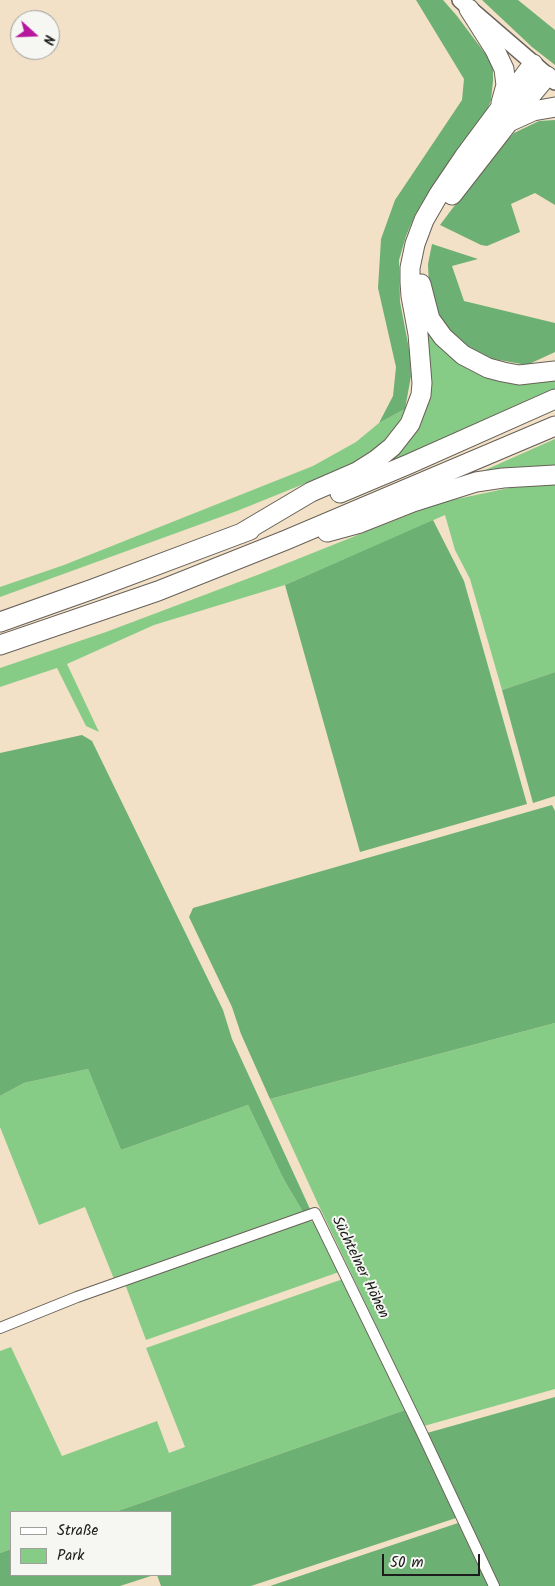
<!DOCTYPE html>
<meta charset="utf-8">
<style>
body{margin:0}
#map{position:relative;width:555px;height:1586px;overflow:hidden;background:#f2e1c7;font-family:Kalam,sans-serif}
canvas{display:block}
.legend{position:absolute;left:10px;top:1511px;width:162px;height:65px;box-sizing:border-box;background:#f6f6f2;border:1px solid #9f9f9c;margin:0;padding:6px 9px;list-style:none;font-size:15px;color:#1c1c1c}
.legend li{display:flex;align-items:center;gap:10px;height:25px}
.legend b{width:25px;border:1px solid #9f9f9c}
.north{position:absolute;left:10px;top:10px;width:50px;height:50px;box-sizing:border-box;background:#f6f6f2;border:1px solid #9f9f9c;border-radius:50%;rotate:110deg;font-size:14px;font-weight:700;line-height:20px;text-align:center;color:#1c1c1c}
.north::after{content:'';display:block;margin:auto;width:18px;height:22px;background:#b5179e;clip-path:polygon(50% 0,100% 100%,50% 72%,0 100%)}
.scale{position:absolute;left:382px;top:1554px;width:98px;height:22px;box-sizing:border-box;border:2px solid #1c1c1c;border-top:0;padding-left:6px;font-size:15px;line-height:18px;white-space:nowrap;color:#1c1c1c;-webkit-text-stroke:4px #f6f6f2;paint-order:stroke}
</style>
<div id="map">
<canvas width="555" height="1586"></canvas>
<ul class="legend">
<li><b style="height:6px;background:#fff"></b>Straße</li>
<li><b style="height:14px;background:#87cc86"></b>Park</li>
</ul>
<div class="north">N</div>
<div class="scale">50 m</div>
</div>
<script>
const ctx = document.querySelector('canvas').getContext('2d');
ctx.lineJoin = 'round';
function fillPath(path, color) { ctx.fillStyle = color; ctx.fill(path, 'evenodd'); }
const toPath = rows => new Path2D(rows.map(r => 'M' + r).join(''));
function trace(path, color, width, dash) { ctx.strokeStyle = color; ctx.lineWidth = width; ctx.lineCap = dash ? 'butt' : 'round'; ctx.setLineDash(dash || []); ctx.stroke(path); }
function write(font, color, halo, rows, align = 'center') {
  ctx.font = font + ' Kalam,sans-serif'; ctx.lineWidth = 4; ctx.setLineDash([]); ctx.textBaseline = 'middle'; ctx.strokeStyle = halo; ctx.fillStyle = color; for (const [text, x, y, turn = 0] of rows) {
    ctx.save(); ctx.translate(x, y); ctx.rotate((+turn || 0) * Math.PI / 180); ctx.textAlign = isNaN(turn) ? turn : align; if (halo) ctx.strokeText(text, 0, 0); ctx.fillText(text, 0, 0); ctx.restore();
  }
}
fillPath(toPath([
 [421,311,455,354,555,375,555,389,502,415,360,477,409,432],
 [405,409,400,420,385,439,368,455,336,471,237,511,0,597,0,587,64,565,313,466,356,442,379,423],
 [555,439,555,470,474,475,521,454],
 [555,484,555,672,502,690,470,579,455,550,445,515,285,585,154,625,67,664,99,732,86,726,57,668,0,687,0,668,106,632,260,574,438,503,509,488],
 [555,1023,555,1389,424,1426,319,1206,270,1099],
 [88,1069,121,1150,248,1105,284,1180,303,1212,114,1279,85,1207,39,1225,0,1127,0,1096,24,1083],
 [305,1219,316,1223,339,1272,146,1340,125,1284],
 [343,1279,405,1410,115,1512,11,1512,11,1549,0,1553,0,1351,11,1347,62,1456,157,1421,169,1453,185,1447,146,1348]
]), '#87cc86');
fillPath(toPath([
 [416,0,443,0,457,16,493,64,493,81,491,100,485,116,429,192,415,215,406,236,399,260,400,302,410,354,411,376,405,409,379,423,393,396,396,367,378,288,381,239,395,200,462,100,464,79],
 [482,0,518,0,555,30,555,65,532,47],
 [555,120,555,205,535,193,511,204,520,232,487,246,481,245,440,225,491,157,514,133,539,121],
 [432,244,478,259,452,266,464,301,555,323,555,352,527,365,488,358,461,343,441,319,429,289,428,264],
 [433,520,464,581,527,804,360,852,285,585],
 [555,672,555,796,533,803,502,690],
 [82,735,92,741,223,1010,232,1039,310,1209,303,1212,284,1180,248,1105,121,1150,88,1069,24,1083,0,1096,0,753],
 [552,805,555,811,555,1023,270,1099,241,1034,232,1007,189,917,193,908],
 [555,1397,555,1586,500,1586,427,1433],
 [405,1410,456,1518,251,1586,161,1586,157,1575,171,1575,171,1512,115,1512],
 [458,1523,488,1586,270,1586],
 [11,1549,11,1575,154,1575,120,1586,0,1586,0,1553]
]), '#6db073');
const street = toPath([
 [0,1328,77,1297,315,1213,421,1431,494,1586]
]);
const secondary = toPath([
 [460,0,555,82]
]);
const highway = toPath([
 [469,9,495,50,504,69,506,85,501,103],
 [511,121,533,111,555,107],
 [452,195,508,123,547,76],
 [421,284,430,319,443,337,463,355,488,368,503,372,519,375,555,371],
 [340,493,409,464,555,399],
 [327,532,360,523,413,502,476,482,503,478,555,475],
 [240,534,311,492,357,472,376,460,392,447,410,424,421,395,422,383,418,334,411,296,410,282,410,268,415,244,424,220,439,194,464,157,533,64],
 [0,622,93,589,250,530],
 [0,645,158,591,286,540,555,426]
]);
trace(street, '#676158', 12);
trace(secondary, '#676158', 18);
trace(highway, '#676158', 21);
trace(street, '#fff', 10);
trace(secondary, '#fff', 15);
trace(highway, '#fff', 19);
write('15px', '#1c1c1c', '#f6f6f2', [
 ["Süchtelner Höhen",359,1268,64]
]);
</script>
